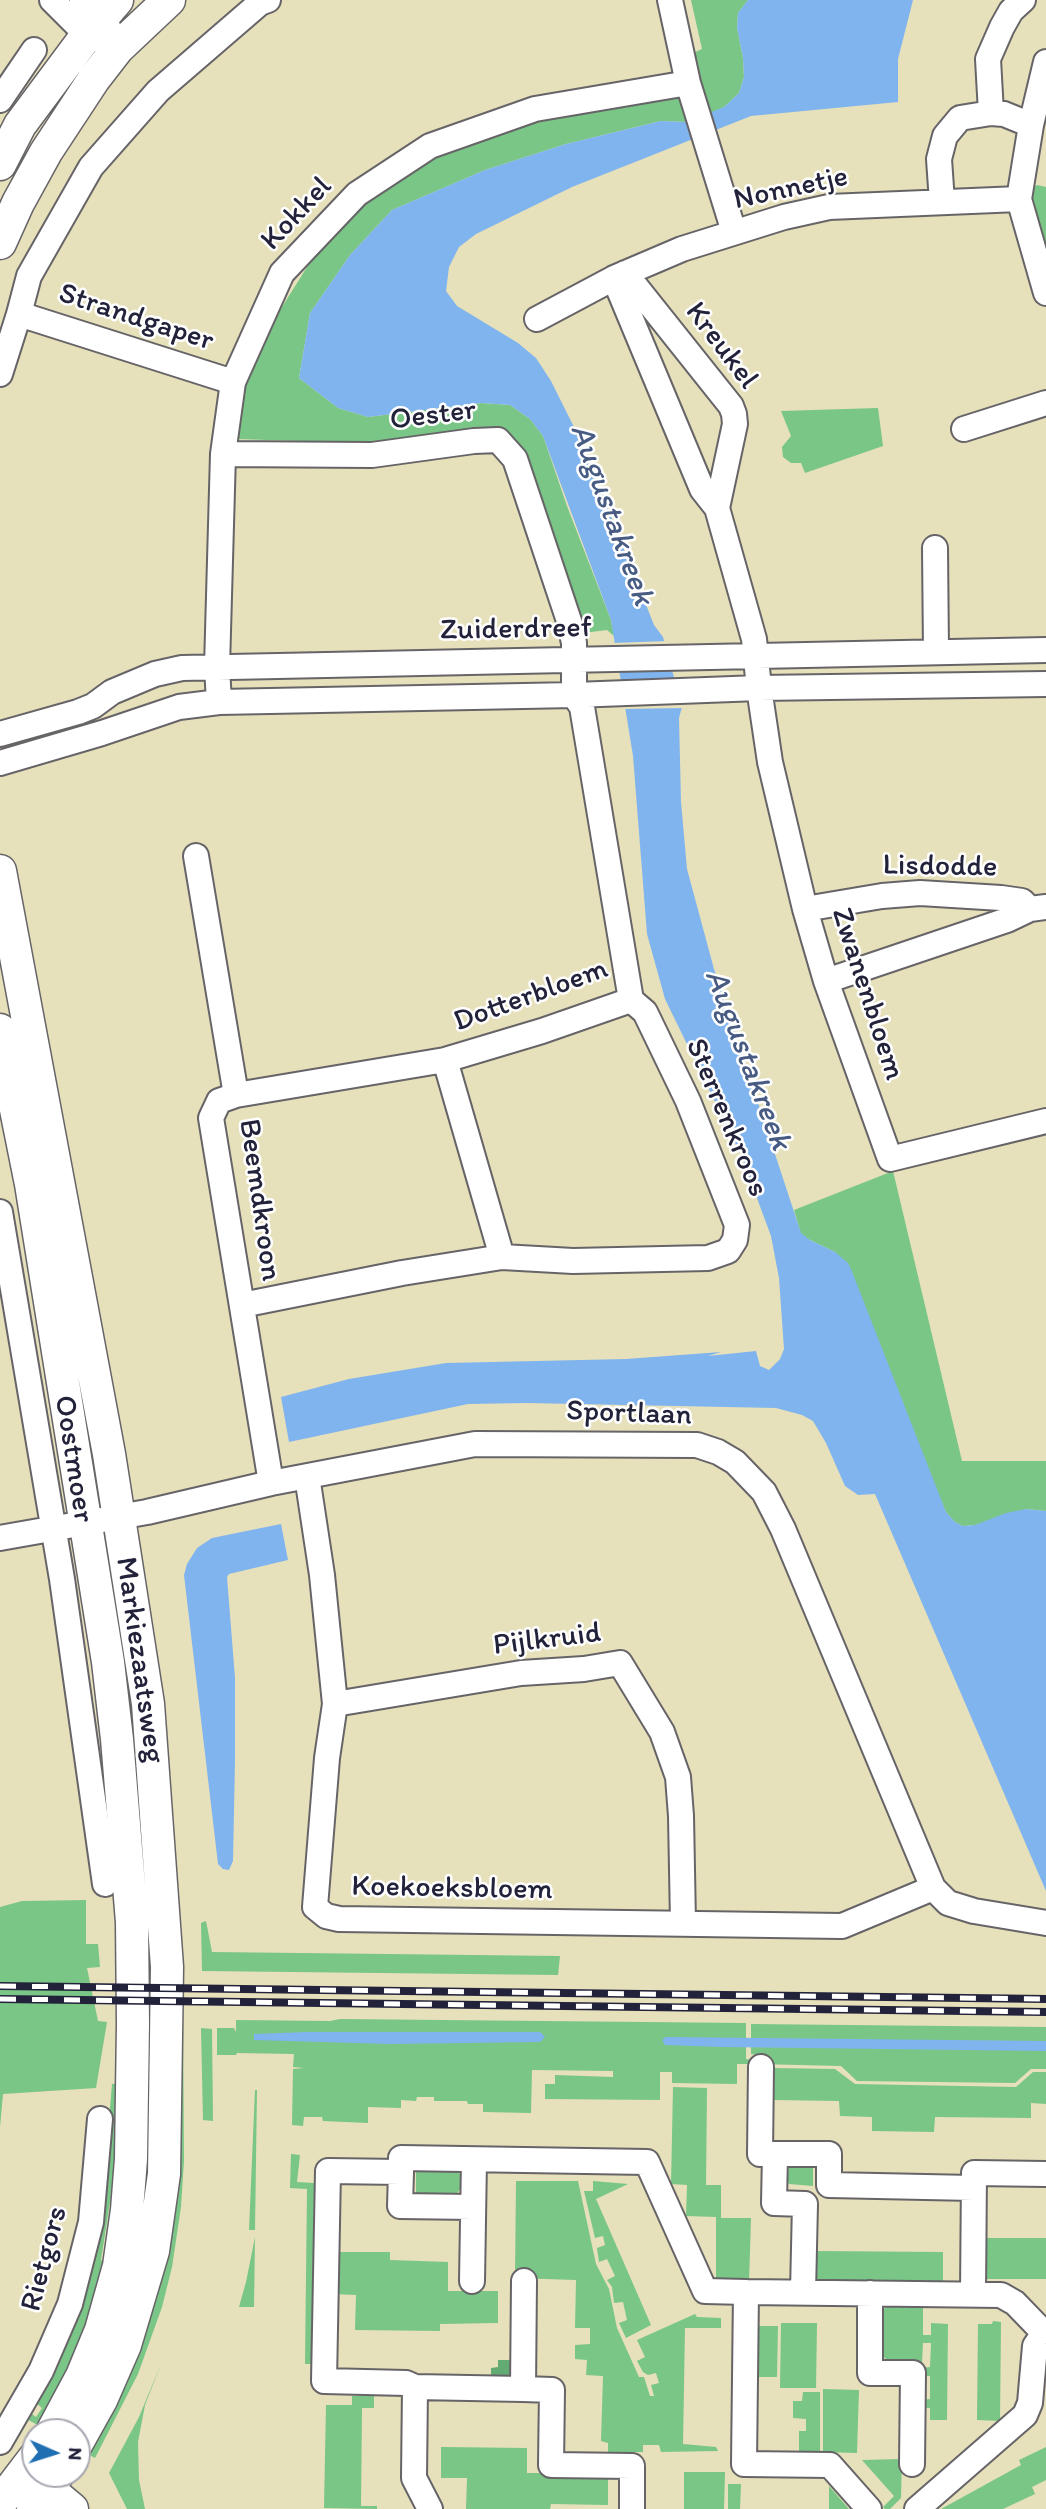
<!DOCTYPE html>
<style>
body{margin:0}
#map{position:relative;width:1046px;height:2509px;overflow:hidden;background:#e6e0bb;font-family:Itim,sans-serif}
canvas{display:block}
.north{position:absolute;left:21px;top:2418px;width:70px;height:70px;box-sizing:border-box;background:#fff;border:2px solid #a7a7b1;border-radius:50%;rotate:93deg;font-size:19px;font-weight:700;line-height:28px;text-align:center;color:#22223b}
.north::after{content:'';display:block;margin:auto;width:24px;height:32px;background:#1f6fb2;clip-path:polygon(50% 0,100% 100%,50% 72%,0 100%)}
</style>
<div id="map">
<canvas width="1046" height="2509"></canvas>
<div class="north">N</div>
</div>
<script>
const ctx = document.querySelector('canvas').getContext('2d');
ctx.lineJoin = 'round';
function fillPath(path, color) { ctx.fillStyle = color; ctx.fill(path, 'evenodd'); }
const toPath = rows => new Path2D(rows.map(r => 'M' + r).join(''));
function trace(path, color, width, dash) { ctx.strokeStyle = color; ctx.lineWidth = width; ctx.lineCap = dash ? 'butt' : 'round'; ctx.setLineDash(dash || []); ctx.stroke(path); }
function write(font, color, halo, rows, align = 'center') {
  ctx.font = font + ' Itim,sans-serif'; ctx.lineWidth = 5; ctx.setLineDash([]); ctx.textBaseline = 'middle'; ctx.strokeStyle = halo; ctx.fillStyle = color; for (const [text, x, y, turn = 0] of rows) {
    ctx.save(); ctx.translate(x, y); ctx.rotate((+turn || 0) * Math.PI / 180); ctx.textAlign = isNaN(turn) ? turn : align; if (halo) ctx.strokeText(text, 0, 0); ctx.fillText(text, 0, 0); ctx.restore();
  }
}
fillPath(toPath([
 [691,0,748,0,738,13,737,28,743,58,744,77,739,93,724,107,707,116,691,54,702,49],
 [677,92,687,122,661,121,566,144,485,170,392,210,350,255,310,313,299,378,338,408,368,417,482,403,510,405,530,419,543,436,567,506,611,620,614,636,607,630,583,633,516,448,237,439,246,384,275,318,309,264,365,203,432,152,535,116],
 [1037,185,1046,187,1046,263,1030,209,1033,188],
 [878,408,883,446,805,473,801,463,791,463,783,457,782,447,791,436,781,411],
 [893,1171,962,1461,1046,1461,1046,1511,1026,1509,975,1525,963,1526,955,1522,946,1512,835,1252,810,1240,801,1234,794,1210],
 [86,1900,86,1944,98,1944,100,1967,87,1968,98,2021,107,2022,96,2088,3,2094,0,2127,0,1907,22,1901],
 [206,1921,212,1952,560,1956,558,1975,202,1971,201,1923],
 [183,2018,184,2161,181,2207,172,2267,162,2307,138,2374,95,2458,81,2450,154,2273,163,2275,173,2221],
 [340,2019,746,2023,746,2059,752,2060,752,2064,737,2064,737,2084,672,2083,672,2072,660,2072,660,2100,545,2099,545,2084,555,2084,555,2075,613,2077,613,2071,532,2070,531,2113,483,2112,483,2104,468,2104,467,2101,434,2101,434,2097,417,2097,416,2101,401,2100,401,2108,368,2107,368,2123,323,2121,322,2117,304,2117,303,2126,292,2125,293,2069,304,2068,293,2067,294,2054,237,2053,236,2055,217,2055,217,2028,234,2028,236,2032,236,2020,330,2021],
 [751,2024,1046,2027,1046,2069,1031,2069,1015,2083,857,2081,841,2066,757,2064,757,2055,751,2054],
 [201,2028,212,2029,213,2121,203,2120],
 [774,2068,835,2069,855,2084,1016,2087,1033,2072,1046,2072,1046,2104,1031,2103,1031,2118,935,2117,934,2132,872,2131,872,2117,840,2116,839,2101,774,2100],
 [118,2083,115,2170,101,2260,110,2263,90,2326,41,2427,25,2418,30,2409,33,2411,32,2414,36,2417,42,2408,37,2404,35,2408,32,2406,103,2192,112,2084],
 [673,2087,707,2088,706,2185,721,2185,721,2218,751,2218,749,2283,716,2281,716,2217,686,2216,687,2185,671,2184],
 [255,2090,257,2090,255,2230,249,2230],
 [291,2154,300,2155,297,2182,314,2183,313,2309,319,2364,305,2364,307,2189,290,2188],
 [813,2164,813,2186,789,2184,787,2181,789,2166],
 [457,2169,462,2178,461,2188,455,2196,416,2193,416,2170],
 [516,2181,578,2181,596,2264,609,2289,617,2328,639,2377,644,2377,650,2396,654,2396,651,2385,659,2383,656,2373,648,2375,643,2372,637,2361,645,2357,637,2340,695,2314,697,2317,721,2318,721,2328,685,2328,683,2444,716,2447,718,2451,661,2452,659,2445,643,2445,643,2452,631,2452,631,2459,608,2458,608,2443,601,2441,603,2376,586,2375,587,2360,575,2359,575,2345,590,2344,590,2328,575,2328,576,2280,515,2278],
 [593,2181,628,2184,596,2199,651,2325,626,2338,619,2323,627,2320,623,2302,614,2303,612,2287,607,2280,615,2276,607,2259,599,2262,597,2248,605,2245,603,2236,595,2238,584,2191,593,2191],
 [255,2237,254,2307,239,2307,246,2282],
 [984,2238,1046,2238,1046,2279,984,2279],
 [814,2251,943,2252,943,2284,813,2282],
 [333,2252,390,2252,390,2260,448,2262,448,2291,498,2291,498,2323,440,2324,440,2331,355,2330,356,2295,333,2294],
 [923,2303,923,2335,931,2335,931,2323,948,2324,947,2420,930,2420,930,2408,922,2408,922,2400,930,2399,930,2376,922,2376,922,2368,930,2367,931,2343,923,2343,922,2363,890,2362,881,2355,882,2312,884,2309,890,2304],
 [993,2321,1001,2322,1000,2421,977,2420,978,2324,992,2324],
 [781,2323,817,2323,816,2388,780,2388],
 [757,2326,778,2326,777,2377,756,2377],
 [161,2364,145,2405,138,2442,139,2480,145,2509,127,2509,109,2473,139,2417],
 [823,2389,859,2390,857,2453,823,2452],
 [803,2392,820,2392,820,2453,799,2452,799,2431,806,2431,806,2419,793,2418,793,2401,802,2401],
 [352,2396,374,2396,374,2408,362,2408,361,2506,377,2506,377,2509,324,2508,326,2405,352,2405],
 [441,2447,527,2448,527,2473,608,2473,608,2505,551,2504,550,2509,466,2509,467,2478,441,2478],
 [1046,2447,1046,2480,1032,2487,1035,2494,1003,2509,941,2509,1021,2465,1019,2460],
 [902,2459,901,2498,890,2509,885,2509,883,2507,894,2496,862,2460],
 [684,2472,725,2472,724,2509,684,2509],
 [728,2484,741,2484,740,2509,728,2509],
 [829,2486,849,2509,829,2509]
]), '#79c686');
fillPath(toPath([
 [498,2360,514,2360,512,2375,510,2378,491,2382,491,2368,498,2367]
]), '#62ab73');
fillPath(toPath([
 [748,0,913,0,898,59,898,102,751,116,572,187,476,234,459,247,449,267,446,291,457,306,518,343,536,358,551,381,582,443,654,625,663,637,682,707,679,718,681,802,687,869,714,969,801,1233,810,1240,835,1252,848,1263,851,1269,946,1512,955,1522,963,1526,975,1525,1006,1513,1026,1509,1046,1511,1046,1891,875,1494,858,1495,845,1486,826,1443,813,1421,802,1415,776,1408,526,1403,468,1404,289,1442,281,1397,349,1379,446,1363,626,1359,721,1352,708,1356,756,1351,760,1366,769,1370,780,1359,784,1349,779,1278,771,1236,741,1155,665,999,647,934,633,756,611,620,543,436,530,419,510,405,482,403,368,417,338,408,299,378,310,313,350,255,392,210,485,170,566,144,661,121,687,122,724,107,739,93,744,77,743,58,737,28,738,13],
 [281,1524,288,1560,229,1574,227,1577,235,1678,235,1760,233,1861,229,1870,223,1869,218,1864,184,1575,187,1564,197,1548,212,1538],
 [307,2032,540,2032,545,2037,540,2042,390,2044,254,2040,254,2034],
 [666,2037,1046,2041,1046,2051,722,2047,665,2045,662,2040]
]), '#80b4ee');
fillPath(toPath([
 [668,641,674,664,616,665,612,643],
 [680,686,685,708,623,709,619,687]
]), '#e6e0bb');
const minor = toPath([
 [52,0,87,35,102,41],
 [82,0,103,17,110,31],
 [670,0,688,83,734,232],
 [0,100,34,50],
 [991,113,988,59,1002,27,1011,11,1023,0],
 [1019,199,1031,125,1046,62],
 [942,202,939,159,945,136,960,118,991,113,1004,114,1031,125],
 [625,273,731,406,734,414,735,424,717,508],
 [614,278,702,489,717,508,754,639,759,688,770,762,805,909,826,981,890,1159,1046,1121],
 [19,314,233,382],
 [537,319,614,278,682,249,784,217,829,207,1019,199,1046,293],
 [0,374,19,314,29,276,91,167,158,91,260,3,268,0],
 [964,429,1046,403],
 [223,454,372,455,474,441,498,440,515,459,570,624,574,643,574,695,582,707,631,1000,542,1031,445,1060,236,1095,219,1101,211,1118,271,1483],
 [935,548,936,652],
 [219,702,217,667,223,454,233,382,282,273,357,194,430,146,535,109,688,83],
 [0,734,78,712,93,706,112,692,155,674,182,668,1046,650],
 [0,763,102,733,179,707,219,702,574,695,759,688,1046,684],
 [196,856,236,1095],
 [805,909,882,896,920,893,1001,898,1022,901,1030,909],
 [826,981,1007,920,1030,909,1046,907],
 [445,1060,502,1257],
 [0,1212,62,1579,105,1884],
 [242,1305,402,1273,502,1257,573,1261,708,1258,728,1251,735,1240,737,1225,688,1101,645,1012,631,1000],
 [307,1476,322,1575,335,1704,327,1758,315,1907,326,1916,339,1919,842,1926,933,1888],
 [0,1538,147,1512,271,1483,475,1444,697,1445,718,1452,735,1462,764,1492,783,1529,933,1888,948,1903,974,1911,1046,1923],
 [335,1704,521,1673,584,1669,620,1663,662,1732,678,1777,681,1816,683,1923],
 [761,2067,760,2154,829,2154,829,2185,973,2188],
 [775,2154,774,2203,805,2204,803,2292],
 [401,2172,400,2206,473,2207],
 [472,2281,474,2160],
 [524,2281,523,2389,552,2390,551,2465,632,2466,632,2509],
 [746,2292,1001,2295,1015,2303,1043,2332],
 [870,2293,870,2373,913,2373,912,2464],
 [973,2294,974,2173,1046,2174],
 [415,2387,414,2478,430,2509],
 [523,2389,415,2387,406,2383,324,2381,328,2171,401,2172,401,2158,647,2162,705,2291,746,2292,744,2464,830,2465,869,2509],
 [0,2442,41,2371,70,2304,91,2222,100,2119],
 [917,2509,1025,2415,1030,2403,1035,2346,1046,2330]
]);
const major = toPath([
 [0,164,20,125,87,35,117,0],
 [0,243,18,203,46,152,94,79,118,48,169,0],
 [0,871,109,1454,148,1704,167,1967,164,2174,153,2251,125,2345,101,2400,77,2443],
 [0,1030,31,1184,108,1662,117,1739,132,1922,133,2024,131,2159,127,2210,119,2266,101,2330,82,2376,52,2432],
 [48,2489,72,2509],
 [0,2503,35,2457],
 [33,2509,58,2474]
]);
trace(minor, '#676468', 28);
trace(major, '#676468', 35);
trace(minor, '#fff', 24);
trace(major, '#fff', 32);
const rail = toPath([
 [0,1986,1046,1999],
 [0,1999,1046,2012]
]);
trace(rail, '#22223b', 8);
trace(rail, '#fff', 5, [16]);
write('30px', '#22223b', '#fff', [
 ["Nonnetje",791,189,-12],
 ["Kokkel",297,214,-47],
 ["Strandgaper",136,318,18],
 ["Kreukel",721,346,53],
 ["Oester",433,416,-7],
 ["Zuiderdreef",516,630,-1],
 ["Lisdodde",940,867,1],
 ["Zwanenbloem",867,994,72],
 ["Dotterbloem",531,996,-20],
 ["Sterrenkroos",726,1118,67],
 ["Beemdkroon",259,1200,82],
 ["Sportlaan",629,1414,2],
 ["Oostmoer",73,1459,81],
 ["Pijlkruid",547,1640,-7],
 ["Markiezaatsweg",139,1660,82],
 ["Koekoeksbloem",452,1889,1],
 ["Rietgors",45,2259,-75]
]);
write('italic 32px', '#485c83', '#fff', [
 ["Augustakreek",611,515,70],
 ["Augustakreek",747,1060,69]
]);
</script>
